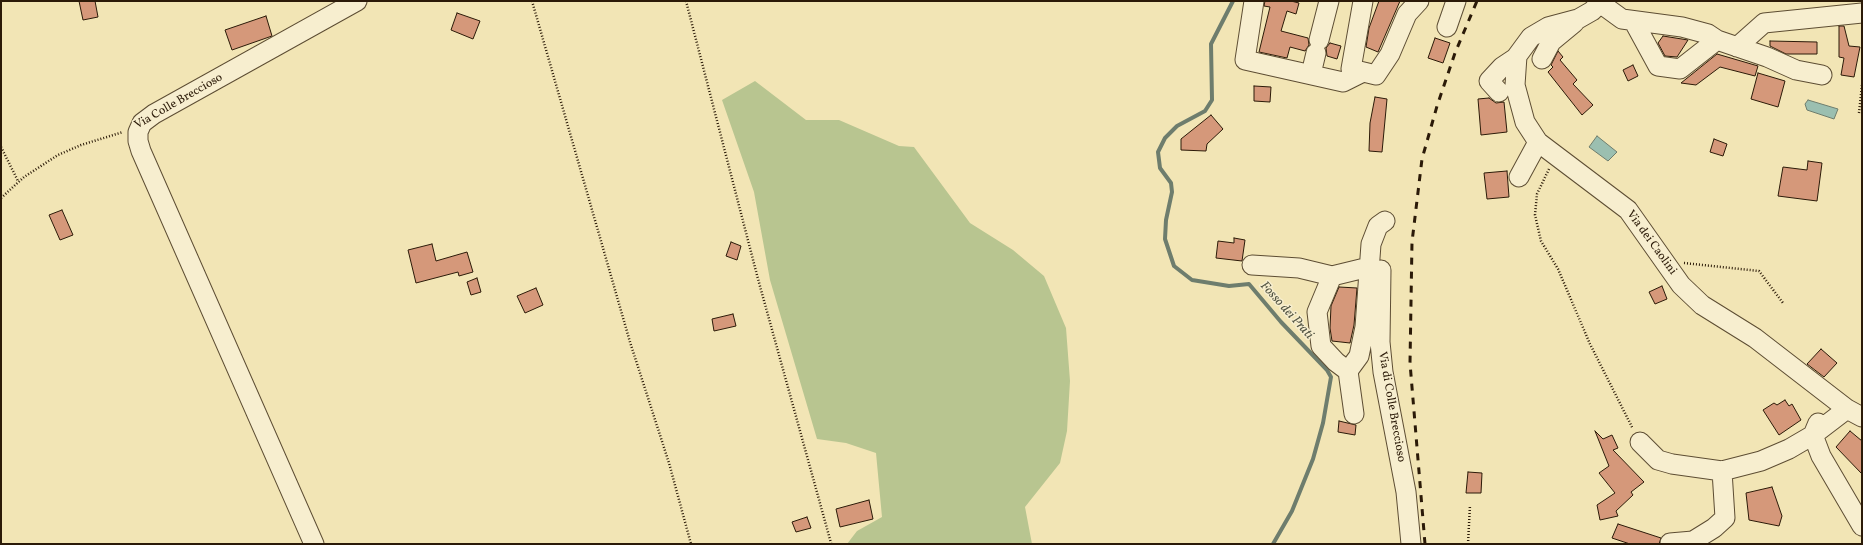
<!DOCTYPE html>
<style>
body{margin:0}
#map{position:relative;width:1863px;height:545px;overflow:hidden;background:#f2e5b5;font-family:Vollkorn,serif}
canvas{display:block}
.frame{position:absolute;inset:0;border:2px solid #2b1a08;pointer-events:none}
</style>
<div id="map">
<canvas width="1863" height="545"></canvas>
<div class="frame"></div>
</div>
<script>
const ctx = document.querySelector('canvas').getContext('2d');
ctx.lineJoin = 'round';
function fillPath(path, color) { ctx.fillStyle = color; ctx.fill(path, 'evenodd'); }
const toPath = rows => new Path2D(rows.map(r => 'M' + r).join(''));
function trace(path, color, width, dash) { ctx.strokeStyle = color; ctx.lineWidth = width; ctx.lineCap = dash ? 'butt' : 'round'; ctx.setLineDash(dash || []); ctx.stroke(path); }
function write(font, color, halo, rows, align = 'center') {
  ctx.font = font + ' Vollkorn,serif'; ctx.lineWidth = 3; ctx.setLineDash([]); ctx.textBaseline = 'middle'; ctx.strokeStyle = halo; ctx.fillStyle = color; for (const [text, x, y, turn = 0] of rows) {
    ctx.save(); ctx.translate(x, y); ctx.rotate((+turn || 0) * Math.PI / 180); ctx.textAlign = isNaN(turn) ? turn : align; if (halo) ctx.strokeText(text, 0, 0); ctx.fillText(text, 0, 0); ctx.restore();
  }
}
fillPath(toPath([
 [755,81,806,120,839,120,899,146,914,147,970,223,1013,250,1044,276,1066,328,1070,381,1067,431,1060,463,1025,507,1032,544,847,544,857,531,882,517,876,453,846,443,817,439,770,280,754,192,722,100]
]), '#b8c590');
const water = toPath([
 [1808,100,1838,109,1834,119,1807,110,1805,104,1808,100],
 [1597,136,1617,152,1608,161,1589,147,1597,136]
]);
fillPath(water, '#9bbfb0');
trace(water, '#6e7d6d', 1);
trace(toPath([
 [1233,1,1211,44,1212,100,1205,111,1177,126,1165,138,1158,152,1160,168,1171,183,1172,192,1166,220,1165,239,1174,266,1192,280,1229,286,1249,284,1281,322,1327,370,1331,377,1323,423,1313,459,1292,511,1273,544]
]), '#6e7d6d', 4);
const building = toPath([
 [79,1,95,1,98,17,83,20,79,1],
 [1265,1,1291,1,1299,3,1296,14,1287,11,1281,31,1308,38,1309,45,1305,51,1290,47,1287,58,1259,52,1270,7,1264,6,1265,1],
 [1379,1,1400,1,1378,52,1366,47,1369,28,1379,1],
 [457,13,480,21,473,39,451,30,457,13],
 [266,16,272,36,232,50,225,30,266,16],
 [1839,26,1844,26,1849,46,1860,47,1854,77,1841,75,1844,58,1839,57,1839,26],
 [1663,36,1688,40,1677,57,1665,56,1658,43,1663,36],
 [1435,38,1450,43,1443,63,1428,58,1435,38],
 [1770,41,1817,42,1817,54,1786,54,1770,46,1770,41],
 [1330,43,1341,46,1337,59,1327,56,1326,48,1330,43],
 [1558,51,1563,57,1560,60,1577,80,1573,84,1593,105,1582,115,1548,72,1553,67,1551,65,1558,51],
 [1717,54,1758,66,1755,76,1720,67,1696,85,1681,83,1717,54],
 [1633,65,1638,76,1628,81,1623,70,1633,65],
 [1758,73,1785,81,1778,107,1751,99,1758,73],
 [1254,86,1271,87,1270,102,1254,101,1254,86],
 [1375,97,1387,99,1382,152,1369,151,1370,123,1375,97],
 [1489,98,1496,103,1504,102,1507,132,1481,135,1478,99,1489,98],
 [1211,115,1223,129,1207,144,1206,151,1181,150,1181,139,1211,115],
 [1714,139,1727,144,1723,156,1710,152,1714,139],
 [1808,161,1822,163,1817,201,1778,196,1783,167,1807,170,1808,161],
 [1507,171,1509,197,1487,199,1484,173,1507,171],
 [62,210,73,235,60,240,49,215,62,210],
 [1234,238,1245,240,1242,261,1216,258,1218,241,1234,243,1234,238],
 [731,242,741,246,737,260,726,256,731,242],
 [432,244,436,261,467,252,473,272,459,276,458,272,416,283,408,250,432,244],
 [477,278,481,292,471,295,467,282,477,278],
 [1662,286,1667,299,1655,304,1649,292,1662,286],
 [1339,287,1357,288,1354,325,1350,343,1332,341,1330,328,1331,306,1339,287],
 [536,288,543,305,525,313,517,296,536,288],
 [733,314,736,326,714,331,712,319,733,314],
 [1821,349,1837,363,1824,377,1807,364,1821,349],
 [1785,400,1789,406,1792,404,1801,420,1779,435,1763,410,1774,403,1777,405,1785,400],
 [1339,421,1356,425,1355,435,1338,432,1339,421],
 [1595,431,1603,439,1612,435,1618,448,1613,450,1644,482,1631,492,1633,495,1616,511,1618,516,1600,520,1597,505,1615,493,1599,473,1609,466,1595,431],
 [1850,431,1862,441,1862,474,1836,447,1850,431],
 [1468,472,1482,473,1481,493,1466,493,1468,472],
 [1772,487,1782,516,1779,526,1749,520,1746,493,1772,487],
 [869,500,873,519,840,527,836,509,869,500],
 [807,517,811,528,796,532,792,522,807,517],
 [1618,524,1661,538,1659,544,1630,544,1612,538,1618,524]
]);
fillPath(building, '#d5987a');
trace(building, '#2b1a08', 1);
const minor = toPath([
 [1254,1,1245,60,1343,82,1363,72],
 [1363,1,1351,69,1376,75,1390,54,1407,14,1419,1],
 [1600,1,1600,3,1592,11,1578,19,1548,27,1531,37,1517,56,1515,85,1525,122,1538,142,1628,210,1681,285,1702,305,1755,338,1847,409,1862,417],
 [1600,3,1622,19,1682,27,1708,34,1717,40],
 [1634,22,1658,66,1680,69,1717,40,1767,57,1796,70,1822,75],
 [1447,27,1456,1],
 [1319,40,1329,1],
 [1737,47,1764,23,1862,13],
 [1542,59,1551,42,1574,23],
 [1311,74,1316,53],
 [1499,92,1489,81,1502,67,1517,57],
 [1519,177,1538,142],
 [1252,265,1299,268,1332,276,1369,267],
 [1381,270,1380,342,1383,372,1406,492,1411,544],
 [1332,276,1317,312,1321,346,1336,362,1348,371,1359,356,1365,327,1371,244,1378,226,1385,221],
 [1348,371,1354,414],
 [1818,423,1813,435,1821,456,1862,526],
 [1640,442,1658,460,1672,464,1722,471,1761,461,1789,449,1813,435,1847,409],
 [1670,543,1693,541,1714,528,1725,518,1722,471],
 [314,544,141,151,138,141,138,132,142,123,154,114,357,1]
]);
trace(minor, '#5d4d33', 21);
trace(toPath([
 [532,1,630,342,669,463,691,544],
 [686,1,758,279,831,543],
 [1859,113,1862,85],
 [1,147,18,181],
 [1549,169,1537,194,1535,215,1541,241,1558,269,1590,344,1633,429],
 [1,198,24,177,58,155,81,145,123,132],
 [1684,263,1759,271,1783,303],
 [1468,544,1470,505]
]), '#2b1a08', 2.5, [1, 2]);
trace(minor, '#f7eecf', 19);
trace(toPath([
 [1425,544,1410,363,1412,242,1422,159,1437,106,1455,53,1477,1]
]), '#2b1a08', 3, [7, 7]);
write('12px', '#2b1a08', '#f7eecf', [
 ["Via Colle Breccioso",179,102,-30],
 ["Via dei Caolini",1651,243,54],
 ["Via di Colle Breccioso",1391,407,80]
]);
write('italic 13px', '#525443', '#f7eecf', [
 ["Fosso dei Prati",1286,311,48]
]);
</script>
